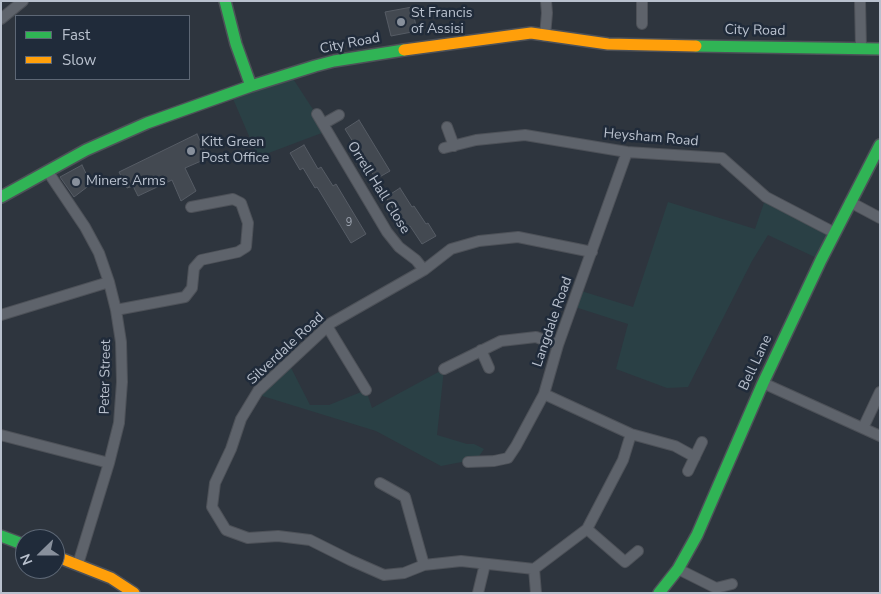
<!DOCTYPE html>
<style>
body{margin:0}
#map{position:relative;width:881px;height:594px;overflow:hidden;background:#2e353e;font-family:"Nunito Sans",sans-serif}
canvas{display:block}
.frame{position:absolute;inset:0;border:2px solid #b9c1ce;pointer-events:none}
.legend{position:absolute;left:15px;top:15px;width:175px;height:65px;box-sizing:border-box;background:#202b3a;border:1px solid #5d6775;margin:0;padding:6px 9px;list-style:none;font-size:15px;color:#b9c1ce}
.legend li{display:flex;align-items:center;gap:10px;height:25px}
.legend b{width:25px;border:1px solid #5d6775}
.north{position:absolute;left:15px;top:529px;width:50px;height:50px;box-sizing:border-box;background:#202b3a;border:1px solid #5d6775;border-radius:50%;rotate:248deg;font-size:14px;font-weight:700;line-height:20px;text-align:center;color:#b9c1ce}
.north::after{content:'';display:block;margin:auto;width:18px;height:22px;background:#88909c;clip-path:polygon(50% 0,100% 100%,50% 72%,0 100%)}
</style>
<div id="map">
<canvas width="881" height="594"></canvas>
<div class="frame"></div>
<ul class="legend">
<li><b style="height:6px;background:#30b455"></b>Fast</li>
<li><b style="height:6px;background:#ff9f0a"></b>Slow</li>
</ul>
<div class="north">N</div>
</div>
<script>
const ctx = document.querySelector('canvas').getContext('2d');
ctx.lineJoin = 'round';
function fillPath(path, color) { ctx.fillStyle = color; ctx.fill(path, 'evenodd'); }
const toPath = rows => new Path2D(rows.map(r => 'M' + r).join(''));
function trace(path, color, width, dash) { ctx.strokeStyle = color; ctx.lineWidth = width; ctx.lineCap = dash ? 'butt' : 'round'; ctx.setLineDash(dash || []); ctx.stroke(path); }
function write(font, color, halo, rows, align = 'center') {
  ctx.font = font + ' "Nunito Sans",sans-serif'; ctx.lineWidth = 5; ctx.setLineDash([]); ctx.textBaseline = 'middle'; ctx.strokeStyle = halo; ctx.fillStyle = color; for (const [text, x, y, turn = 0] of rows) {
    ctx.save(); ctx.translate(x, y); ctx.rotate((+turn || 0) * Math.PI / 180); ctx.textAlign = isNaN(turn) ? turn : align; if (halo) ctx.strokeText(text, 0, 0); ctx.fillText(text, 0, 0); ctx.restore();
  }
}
fillPath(toPath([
 [290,74,327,131,258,157,231,94],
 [766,197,835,233,821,260,768,235,752,261,688,387,667,388,616,369,628,324,572,306,578,290,633,307,668,202,755,229],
 [288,362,310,405,329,405,366,390,372,408,444,369,437,435,467,444,474,444,484,449,477,459,441,466,376,431,256,394]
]), '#2a4045');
const building = toPath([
 [412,7,417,31,391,36,385,12,412,7],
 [359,120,390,171,376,179,345,129,359,120],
 [197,134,208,158,185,168,196,191,181,201,172,180,138,196,133,186,127,188,119,172,197,134],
 [304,145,318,169,321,167,333,186,336,184,366,234,351,243,317,187,315,188,303,168,300,170,290,153,304,145],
 [82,165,91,184,74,197,60,177,82,165],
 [400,188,412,207,414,206,426,224,428,223,436,236,422,244,410,226,408,227,396,208,394,210,386,197,400,188]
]);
fillPath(building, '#434951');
trace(building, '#565c65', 1);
const street = toPath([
 [860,1,861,48],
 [1,19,23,1],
 [642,24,642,1],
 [545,36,547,13,546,1],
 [317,114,387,232,399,247,416,260,424,270],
 [323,124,339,115],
 [447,127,454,146],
 [444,148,476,140,525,135,627,152,722,158,766,197,835,233],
 [48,172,85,227,99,253,109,282,116,310,121,342,122,382,119,423,109,463,78,564],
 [850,202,880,218],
 [592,252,518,237,479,241,451,249,424,270,331,323,258,391,241,419,231,449,215,483,212,507,226,530,248,538,278,536,310,540,350,560,384,575,404,573,424,565,461,561,534,569,587,529,623,460,631,434],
 [116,310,185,297,192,288,194,268,201,260,238,252,246,247,248,223,241,203,233,199,191,207],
 [1,315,109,282],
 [327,326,366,390],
 [481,350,489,368],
 [444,369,501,341,536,337,558,345],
 [763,383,880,436],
 [544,394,631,434,675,446,695,457],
 [863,428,880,392],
 [1,435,109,463],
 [468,462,494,461,508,458,516,446,544,394,558,345,627,152],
 [688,471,702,442],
 [380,483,405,497,424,565],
 [587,529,625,562,638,551],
 [534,569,536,593],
 [678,569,716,588,732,584],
 [478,593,485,564]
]);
const fast = toPath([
 [225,1,236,44,251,86],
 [696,46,880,49],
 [1,197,86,150,147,123,251,86,315,66,334,61,404,50],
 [1,536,25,545],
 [659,593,678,569,697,535,763,383,821,260,880,145]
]);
const slow = toPath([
 [404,50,531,33,608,44,696,46],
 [55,556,111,578,134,593]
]);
trace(street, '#4d5158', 12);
trace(fast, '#4d5158', 14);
trace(slow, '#4d5158', 14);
trace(street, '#5e636b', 10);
trace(fast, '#30b455', 11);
trace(slow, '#ff9f0a', 11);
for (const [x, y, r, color] of [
 [401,22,5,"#88909c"],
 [191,151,5,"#88909c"],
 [76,182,5,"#88909c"]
]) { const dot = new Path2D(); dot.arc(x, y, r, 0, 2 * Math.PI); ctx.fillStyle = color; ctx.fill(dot); trace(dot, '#202b3a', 2); }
write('11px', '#9ca3af', null, [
 ["9",349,223]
]);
write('14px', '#b9c1ce', '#202b3a', [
 ["St Francis",411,14],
 ["of Assisi",411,30],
 ["Kitt Green",201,143],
 ["Post Office",201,159],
 ["Miners Arms",86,182]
], 'left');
write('14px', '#b9c1ce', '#202b3a', [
 ["City Road",755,31,1],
 ["City Road",350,44,-11],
 ["Heysham Road",651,138,5],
 ["Orrell Hall Close",378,188,58],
 ["Langdale Road",553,322,-71],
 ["Silverdale Road",286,349,-43],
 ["Bell Lane",756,363,-65],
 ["Peter Street",106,377,-89]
]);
</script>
